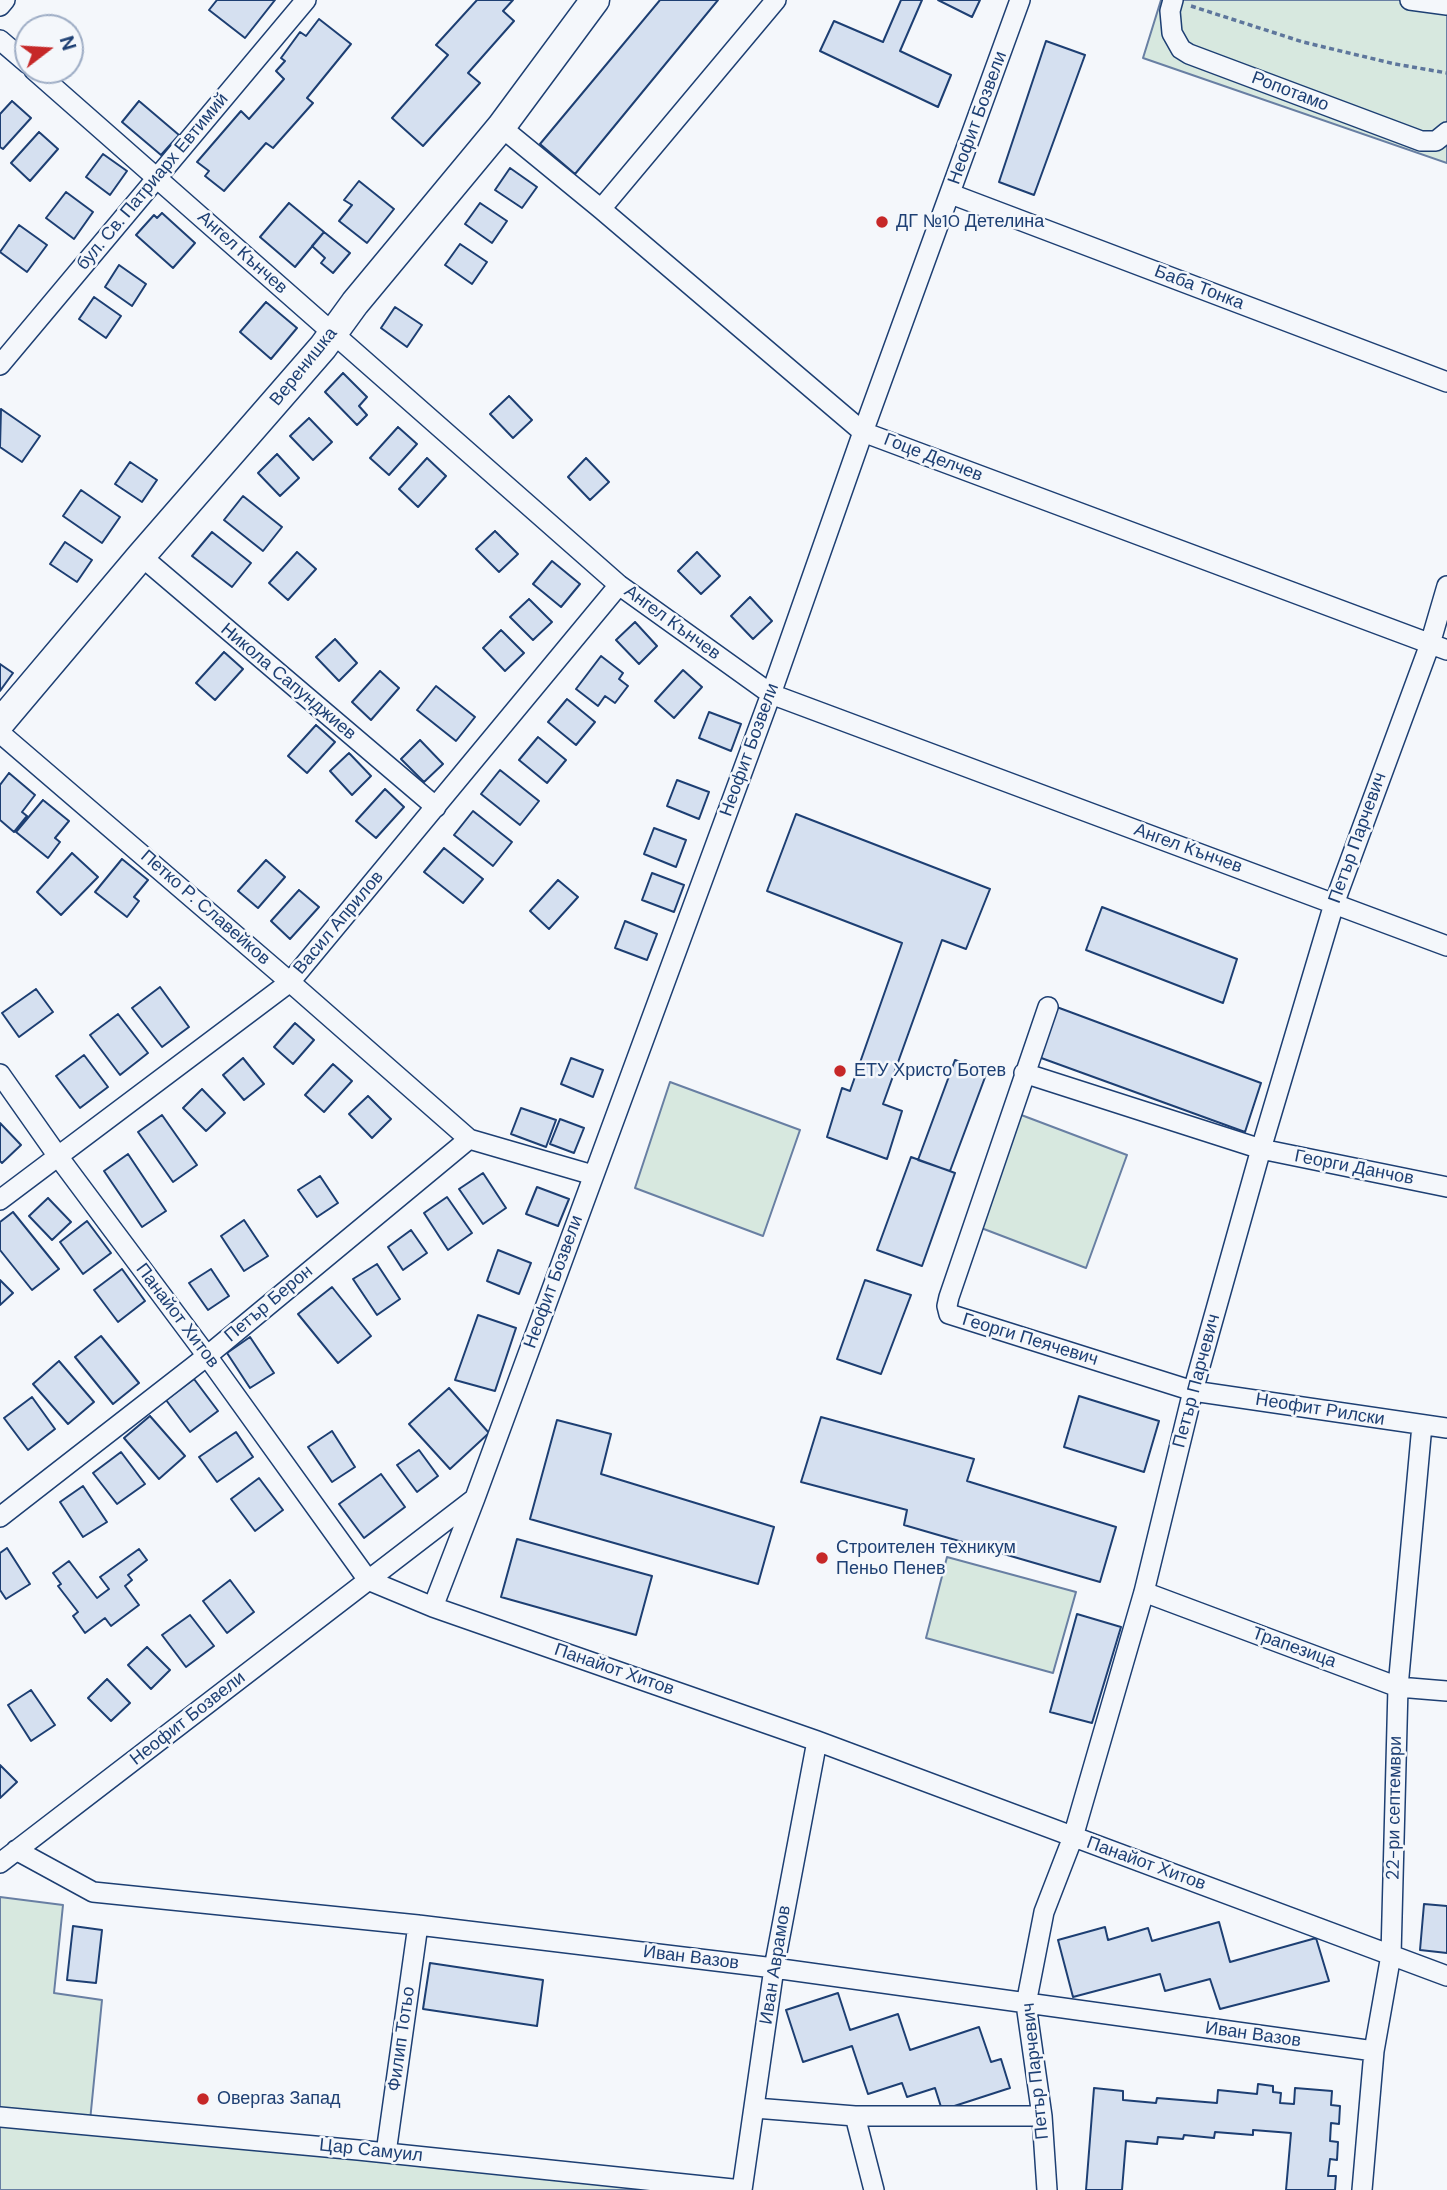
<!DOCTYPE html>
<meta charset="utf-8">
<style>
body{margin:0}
#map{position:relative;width:1447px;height:2190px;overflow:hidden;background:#f4f7fb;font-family:"DM Sans",sans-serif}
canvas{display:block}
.north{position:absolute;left:14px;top:14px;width:70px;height:70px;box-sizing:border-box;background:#f4f7fb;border:2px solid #9eadc5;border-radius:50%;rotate:73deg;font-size:19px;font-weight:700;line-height:28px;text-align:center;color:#1d3f73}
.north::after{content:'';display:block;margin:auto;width:24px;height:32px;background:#c62828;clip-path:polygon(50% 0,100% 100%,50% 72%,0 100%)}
</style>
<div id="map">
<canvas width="1447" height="2190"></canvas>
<div class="north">N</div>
</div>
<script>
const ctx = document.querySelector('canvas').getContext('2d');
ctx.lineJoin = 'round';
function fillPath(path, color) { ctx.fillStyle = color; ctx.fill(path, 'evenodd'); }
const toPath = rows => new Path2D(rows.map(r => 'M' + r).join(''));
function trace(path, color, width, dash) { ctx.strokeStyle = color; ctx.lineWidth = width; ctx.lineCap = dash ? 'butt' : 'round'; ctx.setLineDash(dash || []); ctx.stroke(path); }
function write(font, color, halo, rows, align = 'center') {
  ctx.font = font + ' "DM Sans",sans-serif'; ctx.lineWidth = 5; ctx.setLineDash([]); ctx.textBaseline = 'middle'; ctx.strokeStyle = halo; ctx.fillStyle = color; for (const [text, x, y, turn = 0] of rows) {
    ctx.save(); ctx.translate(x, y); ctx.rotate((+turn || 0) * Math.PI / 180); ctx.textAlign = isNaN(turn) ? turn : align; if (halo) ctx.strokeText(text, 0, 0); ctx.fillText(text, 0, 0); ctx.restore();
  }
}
const green = toPath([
 [1161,0,1447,0,1447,163,1143,58,1161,0],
 [670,1082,800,1130,763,1236,635,1188,670,1082],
 [1016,1113,1127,1155,1086,1268,976,1226,1016,1113],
 [947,1557,1076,1592,1053,1673,926,1638,947,1557],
 [0,1897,63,1905,54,1993,102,2000,90,2121,0,2111,0,1897],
 [0,2121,742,2190,0,2190,0,2121]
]);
fillPath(green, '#d7e8df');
trace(green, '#687fa3', 2);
const building = toPath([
 [217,0,275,0,245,38,209,10,217,0],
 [477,0,513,0,503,11,514,21,468,73,480,83,423,146,392,118,448,55,436,45,477,0],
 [660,0,718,0,575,174,540,144,660,0],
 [901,0,922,0,900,51,951,75,938,107,820,51,834,21,883,42,901,0],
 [938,0,980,0,972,17,938,0],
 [319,19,351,44,307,98,313,103,273,148,266,143,224,191,205,176,209,171,197,162,241,111,249,119,284,79,276,71,285,61,281,58,300,32,306,36,319,19],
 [1046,41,1085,55,1034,195,999,182,1046,41],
 [12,101,31,118,3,149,0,147,0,114,12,101],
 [139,101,179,135,161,155,122,122,139,101],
 [39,132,58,149,30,181,11,163,39,132],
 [103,154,127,171,110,195,86,177,103,154],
 [510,168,537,187,522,208,495,190,510,168],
 [359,181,394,209,367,243,339,221,352,205,344,200,359,181],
 [66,192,93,212,74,239,46,218,66,192],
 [289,203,324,232,295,267,260,237,289,203],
 [480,203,507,221,492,243,465,224,480,203],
 [162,213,195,243,173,268,136,235,154,215,157,218,162,213],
 [19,225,47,245,27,272,0,252,19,225],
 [324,232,350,253,333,273,321,263,325,258,312,246,324,232],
 [460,244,487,262,472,284,445,265,460,244],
 [119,265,146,284,132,306,105,287,119,265],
 [94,297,121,316,106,338,79,319,94,297],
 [266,302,297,328,271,359,240,332,266,302],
 [395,307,422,325,407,347,381,328,395,307],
 [343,373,367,397,359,406,367,415,357,425,325,392,343,373],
 [509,396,532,420,513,438,490,414,509,396],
 [1,409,40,436,22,462,0,447,1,409],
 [309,418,332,442,313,460,290,436,309,418],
 [398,427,417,444,389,475,370,458,398,427],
 [277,454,299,478,280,496,258,473,277,454],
 [427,458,446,476,418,507,399,489,427,458],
 [586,458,609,482,590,500,568,477,586,458],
 [130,462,157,480,142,502,115,484,130,462],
 [81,490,120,517,102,543,63,516,81,490],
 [243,496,282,527,263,551,224,520,243,496],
 [495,531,518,554,499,572,476,549,495,531],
 [212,532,251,563,232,587,192,556,212,532],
 [65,542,92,560,77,582,50,564,65,542],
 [297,552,316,569,288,600,269,583,297,552],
 [697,552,720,576,701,594,678,571,697,552],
 [552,561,580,584,561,607,533,584,552,561],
 [750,597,772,621,753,639,731,616,750,597],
 [529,599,552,622,533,640,510,617,529,599],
 [635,622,657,646,639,664,616,640,635,622],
 [501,630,524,653,505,671,483,648,501,630],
 [335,639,357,663,339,681,316,657,335,639],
 [224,652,243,669,215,700,196,683,224,652],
 [601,656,623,673,619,679,628,686,615,703,605,696,598,706,576,689,601,656],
 [0,664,13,673,0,691,0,664],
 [683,670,702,687,674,718,655,701,683,670],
 [380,671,399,688,371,720,352,702,380,671],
 [436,686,475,717,456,741,417,710,436,686],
 [567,699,595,722,576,745,548,722,567,699],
 [709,712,741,724,731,751,699,738,709,712],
 [316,725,335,742,307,773,288,756,316,725],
 [538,737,566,760,547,783,519,760,538,737],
 [420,740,443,764,424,782,401,759,420,740],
 [349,753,371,776,352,795,330,771,349,753],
 [500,770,539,801,520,825,481,794,500,770],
 [9,773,35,795,22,812,27,816,14,832,0,820,0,785,9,773],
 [677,780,709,792,699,819,667,806,677,780],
 [385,789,404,807,376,838,356,821,385,789],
 [43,800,69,821,55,838,60,842,48,858,16,832,43,800],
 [473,811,512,842,493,866,454,835,473,811],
 [796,814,990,889,966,949,942,940,883,1104,902,1111,887,1159,827,1137,842,1088,850,1091,902,943,767,891,796,814],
 [654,828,686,840,676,867,644,854,654,828],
 [444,848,483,879,463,903,424,872,444,848],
 [72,853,98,877,61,915,37,892,72,853],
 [122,859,148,880,134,897,139,901,127,917,95,892,122,859],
 [266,860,285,877,258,908,238,891,266,860],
 [652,873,684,885,674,912,642,900,652,873],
 [558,880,578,897,549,929,530,911,558,880],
 [299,890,319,907,290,939,271,921,299,890],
 [1102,907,1237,959,1223,1003,1086,950,1102,907],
 [625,921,657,934,647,960,615,948,625,921],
 [160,987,189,1027,162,1047,132,1008,160,987],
 [36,989,53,1012,19,1037,2,1013,36,989],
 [1054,1006,1261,1083,1245,1132,1033,1055,1054,1006],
 [118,1014,148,1053,120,1075,90,1035,118,1014],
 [295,1023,314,1040,293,1064,274,1047,295,1023],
 [84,1055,108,1087,80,1108,56,1076,84,1055],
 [243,1058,264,1084,244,1100,223,1075,243,1058],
 [571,1058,603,1070,593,1097,561,1084,571,1058],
 [955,1060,987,1072,950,1171,918,1160,955,1060],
 [333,1064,352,1081,324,1112,305,1095,333,1064],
 [202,1089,225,1113,206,1131,183,1108,202,1089],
 [368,1096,391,1119,372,1138,349,1114,368,1096],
 [521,1108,556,1120,546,1147,511,1134,521,1108],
 [162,1115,197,1165,173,1182,138,1132,162,1115],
 [560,1119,584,1128,574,1153,550,1144,560,1119],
 [0,1123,21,1145,2,1163,0,1161,0,1123],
 [128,1154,166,1211,142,1227,104,1171,128,1154],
 [911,1157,955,1173,922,1266,877,1250,911,1157],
 [483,1173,506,1208,483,1224,459,1189,483,1173],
 [320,1176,338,1203,317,1217,298,1190,320,1176],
 [537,1187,569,1199,558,1226,526,1214,537,1187],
 [447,1197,472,1233,448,1250,424,1213,447,1197],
 [48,1198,71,1222,52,1240,29,1216,48,1198],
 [13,1212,59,1269,32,1290,0,1250,0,1222,13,1212],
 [244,1220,268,1256,244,1271,221,1236,244,1220],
 [87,1221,111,1253,83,1274,60,1242,87,1221],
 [411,1230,427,1253,403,1270,388,1247,411,1230],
 [498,1250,531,1263,519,1294,487,1281,498,1250],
 [377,1264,400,1299,377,1315,353,1279,377,1264],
 [122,1269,145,1301,118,1322,94,1290,122,1269],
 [211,1269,229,1296,208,1310,189,1283,211,1269],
 [0,1280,13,1293,0,1305,0,1280],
 [865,1280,911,1295,881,1374,837,1359,865,1280],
 [332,1287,371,1336,338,1363,298,1314,332,1287],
 [478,1315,516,1328,495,1391,455,1380,478,1315],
 [101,1336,139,1383,113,1404,75,1357,101,1336],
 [250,1337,274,1373,250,1388,227,1353,250,1337],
 [59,1361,94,1402,68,1424,33,1384,59,1361],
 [194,1379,218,1411,190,1432,166,1400,194,1379],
 [449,1388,489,1433,450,1469,409,1424,449,1388],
 [1079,1396,1159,1421,1144,1472,1064,1447,1079,1396],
 [32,1397,55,1429,28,1450,4,1418,32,1397],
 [150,1416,185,1456,159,1479,124,1438,150,1416],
 [821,1417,974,1459,967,1481,1116,1527,1100,1582,904,1525,907,1510,801,1482,821,1417],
 [557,1420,611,1434,601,1474,774,1527,758,1584,530,1519,557,1420],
 [332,1431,355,1467,332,1482,308,1447,332,1431],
 [236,1432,253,1457,217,1482,199,1457,236,1432],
 [419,1450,438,1476,417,1492,397,1465,419,1450],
 [121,1452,145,1484,117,1504,93,1473,121,1452],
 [381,1474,405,1507,364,1538,339,1504,381,1474],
 [259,1478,283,1510,255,1531,231,1499,259,1478],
 [83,1486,107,1522,83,1537,60,1502,83,1486],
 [517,1539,652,1576,636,1635,501,1597,517,1539],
 [7,1548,30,1584,6,1599,0,1590,0,1553,7,1548],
 [139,1549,147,1560,128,1575,132,1580,125,1586,139,1605,111,1626,105,1618,85,1633,73,1616,78,1612,58,1586,61,1584,53,1573,69,1561,97,1598,109,1589,100,1577,139,1549],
 [230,1580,254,1612,227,1633,203,1601,230,1580],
 [1077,1614,1121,1627,1092,1723,1050,1712,1077,1614],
 [190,1615,214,1646,186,1667,162,1635,190,1615],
 [147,1647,170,1670,151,1689,128,1665,147,1647],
 [107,1679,130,1703,111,1721,88,1698,107,1679],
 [31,1690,55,1725,31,1741,8,1705,31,1690],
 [0,1765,17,1782,0,1798,0,1765],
 [1424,1904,1447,1906,1447,1953,1420,1950,1424,1904],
 [1219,1922,1230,1962,1316,1938,1329,1981,1220,2009,1210,1979,1165,1991,1160,1974,1073,1997,1058,1940,1105,1927,1108,1940,1148,1928,1152,1941,1219,1922],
 [73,1926,102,1930,96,1983,67,1980,73,1926],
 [430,1963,543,1980,537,2026,423,2009,430,1963],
 [838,1993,850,2030,898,2014,910,2050,979,2027,991,2062,1001,2059,1010,2088,942,2110,935,2088,907,2097,902,2083,868,2094,852,2046,803,2062,786,2010,838,1993],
 [1258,2084,1273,2086,1273,2092,1281,2093,1280,2103,1294,2104,1295,2088,1332,2091,1331,2105,1340,2106,1339,2124,1331,2123,1330,2141,1338,2142,1337,2160,1330,2159,1328,2176,1336,2176,1335,2190,1286,2190,1291,2133,1253,2130,1253,2135,1215,2132,1214,2138,1184,2135,1183,2139,1158,2137,1157,2144,1126,2141,1122,2190,1086,2190,1094,2088,1123,2091,1123,2100,1156,2103,1157,2098,1217,2103,1218,2090,1257,2094,1258,2084]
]);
fillPath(building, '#d5e0f0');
trace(building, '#1d3f73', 2);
const street = toPath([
 [1173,0,1170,11,1172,33,1181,49,1189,54,1421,141,1436,141,1447,132],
 [1410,0,1447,5],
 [0,6,5,0],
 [0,40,28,64],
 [34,70,619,585,771,694,1447,946],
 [501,127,601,209,863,432,1447,650],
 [951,194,1447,382],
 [601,209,776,0],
 [0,365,306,0],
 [141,556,436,807],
 [0,733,290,982,469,1139,593,1175],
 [1048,1007,949,1297,947,1306,949,1314,1193,1391,1447,1428],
 [1024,1073,1261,1149,1447,1187],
 [0,1074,57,1155,207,1356,368,1580,433,1607,817,1741,1447,1976],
 [0,1200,290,982,619,585],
 [0,1517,207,1356,469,1139],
 [1144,1592,1398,1687,1447,1691],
 [433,1607,475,1498,771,694,863,432,1020,0],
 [16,1850,93,1892,418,1925,774,1968,1374,2051],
 [0,1863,474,1499],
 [755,2108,855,2116],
 [0,2117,358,2150,742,2190],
 [386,2153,418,1925],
 [742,2190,774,1968,817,1741],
 [874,2190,855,2116,1042,2116],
 [1047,2190,1042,2116,1026,2004,1044,1912,1073,1837,1144,1592,1193,1391,1261,1149,1334,904,1430,644,1447,586],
 [1362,2190,1374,2051,1391,1955,1398,1687,1422,1425]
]);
const secondary = toPath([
 [0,723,141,556,323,347,355,303,501,127,595,0]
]);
trace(street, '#1d3f73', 22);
trace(secondary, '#1d3f73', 31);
trace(toPath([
 [1191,6,1303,42,1395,64,1447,73]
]), '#5e769c', 3.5, [5, 3.5]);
trace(street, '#f4f7fb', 19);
trace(secondary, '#f4f7fb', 28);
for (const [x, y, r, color] of [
 [882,222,7,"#c62828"],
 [840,1071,7,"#c62828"],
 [822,1558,7,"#c62828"],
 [203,2099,7,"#c62828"]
]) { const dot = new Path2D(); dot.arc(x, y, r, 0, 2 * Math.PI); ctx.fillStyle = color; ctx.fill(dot); trace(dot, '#f4f7fb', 2.5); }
write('18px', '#1d3f73', '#f4f7fb', [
 ["Ропотамо",1290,92,21],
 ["Неофит Бозвели",978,118,-70],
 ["бул. Св. Патриарх Евтимий",153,182,-50],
 ["Ангел Кънчев",242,253,42],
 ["Баба Тонка",1199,288,21],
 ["Веренишка",304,367,-51],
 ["Гоце Делчев",933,458,21],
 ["Ангел Кънчев",672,623,36],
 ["Никола Сапунджиев",288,682,40],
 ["Неофит Бозвели",750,750,-70],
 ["Петър Парчевич",1358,838,-70],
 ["Ангел Кънчев",1188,849,20],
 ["Петко Р. Славейков",205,908,41],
 ["Васил Априлов",339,923,-50],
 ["Георги Данчов",1354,1168,11],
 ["Неофит Бозвели",554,1282,-70],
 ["Петър Берон",269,1304,-40],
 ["Панайот Хитов",177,1316,53],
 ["Георги Пеячевич",1030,1340,17],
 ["Петър Парчевич",1197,1381,-75],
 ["Неофит Рилски",1320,1410,9],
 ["Трапезица",1294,1648,20],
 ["Панайот Хитов",614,1670,19],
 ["Неофит Бозвели",188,1719,-38],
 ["22-ри септември",1395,1808,-89],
 ["Панайот Хитов",1146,1864,20],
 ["Иван Вазов",691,1958,7],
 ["Иван Аврамов",776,1965,-81],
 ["Иван Вазов",1253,2035,8],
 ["Филип Тотьо",402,2039,-82],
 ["Петър Парчевич",1036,2071,-96],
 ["Цар Самуил",371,2151,6]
]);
write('18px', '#1d3f73', '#f4f7fb', [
 ["ДГ №10 Детелина",896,222],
 ["ЕТУ Христо Ботев",854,1071],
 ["Строителен техникум",836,1548],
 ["Пеньо Пенев",836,1569],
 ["Овергаз Запад",217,2099]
], 'left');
</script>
